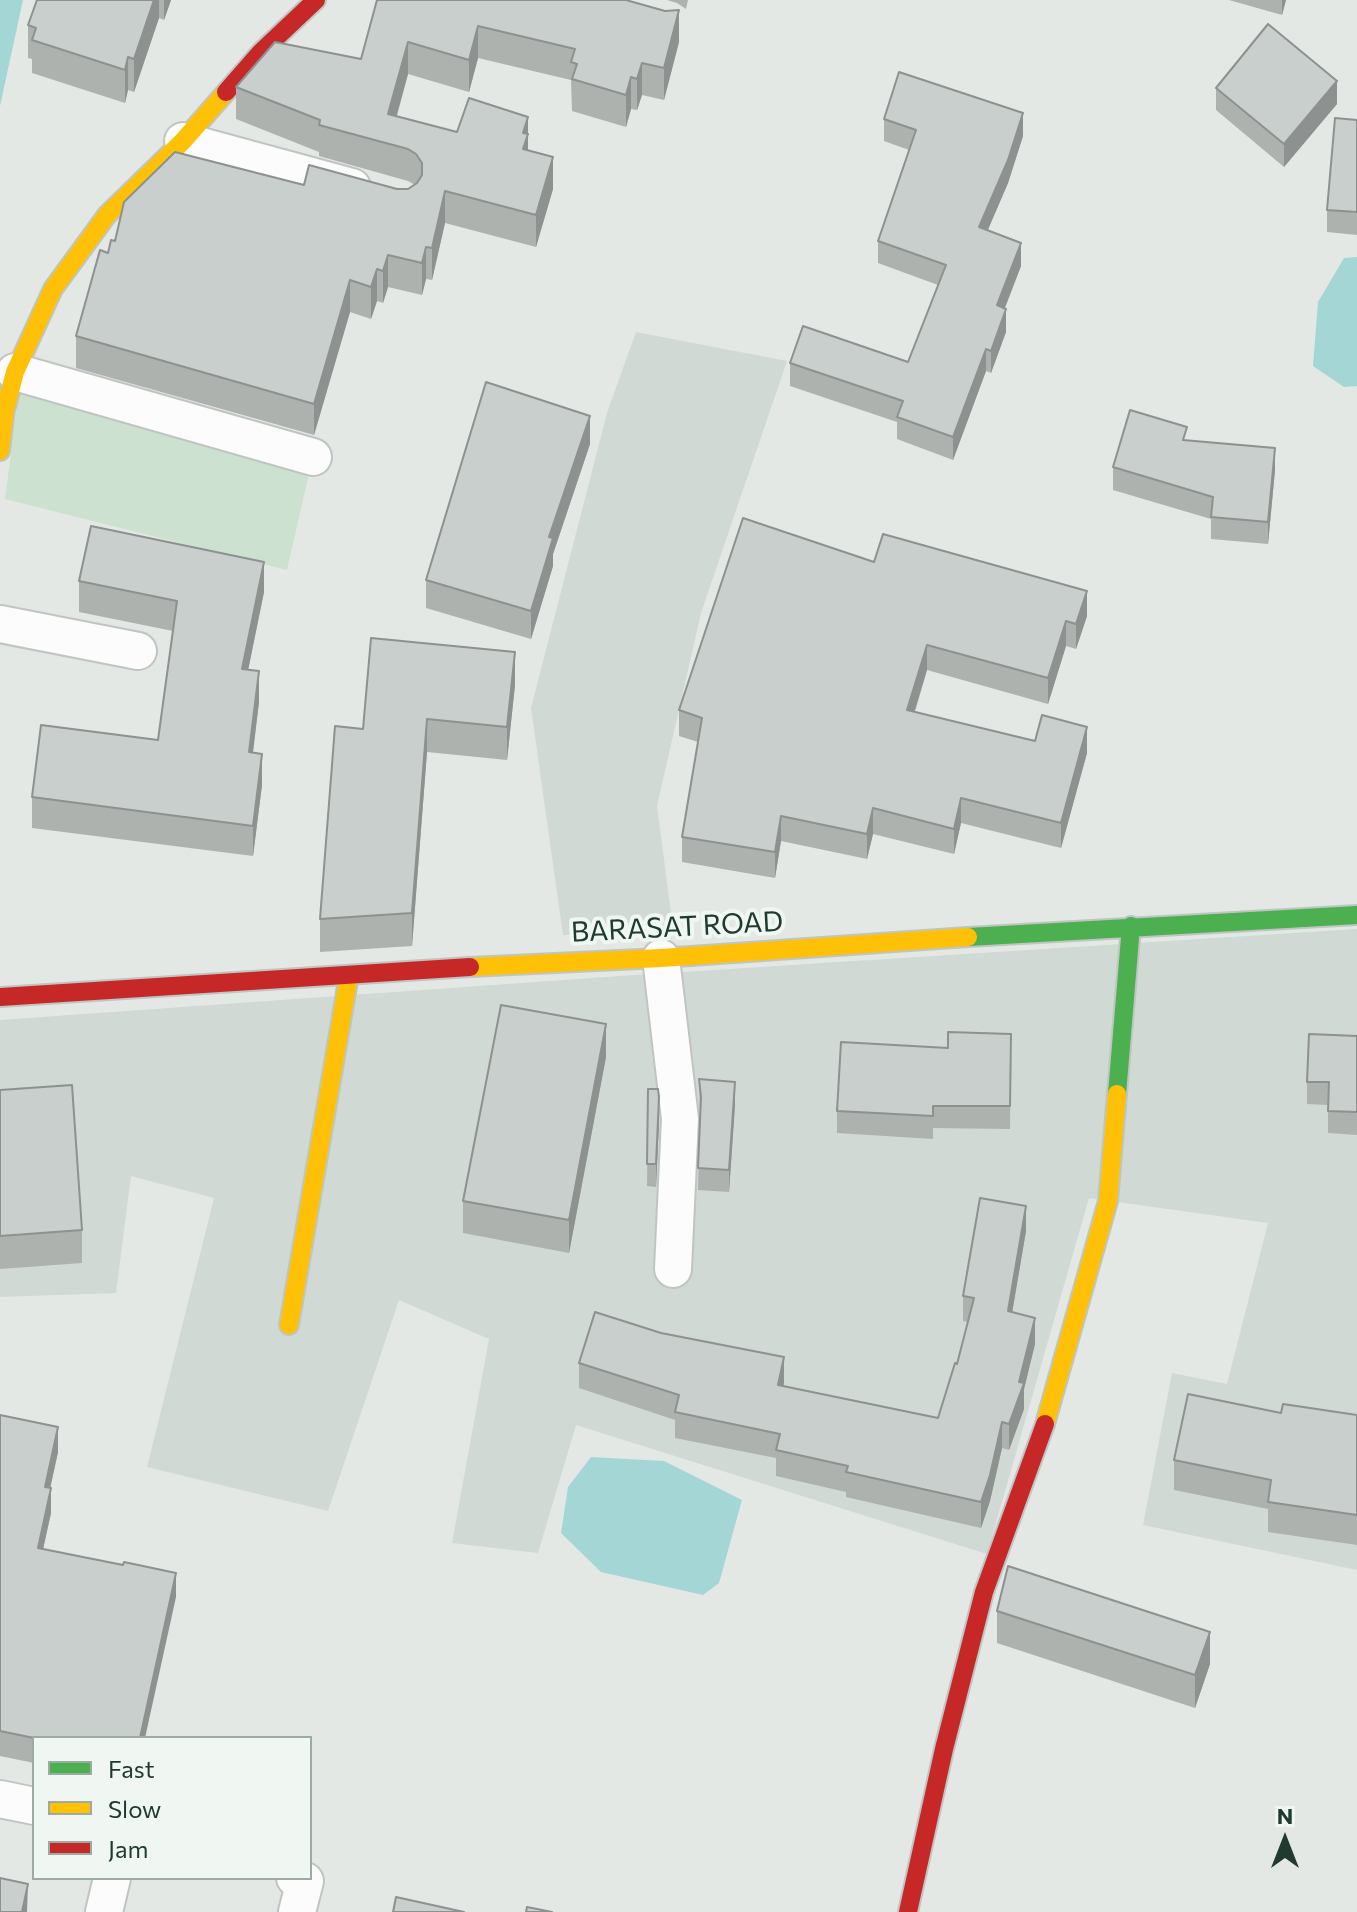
<!DOCTYPE html>
<style>
body{margin:0}
#map{position:relative;width:1357px;height:1912px;overflow:hidden;background:#e3e8e5;font-family:Commissioner,sans-serif}
canvas{display:block}
.legend{position:absolute;left:32px;top:1736px;width:280px;height:144px;box-sizing:border-box;background:#f0f7f3;border:2px solid #9daba5;margin:0;padding:10px 14px;list-style:none;font-size:24px;color:#213a30}
.legend li{display:flex;align-items:center;gap:16px;height:40px}
.legend b{width:40px;border:2px solid #9daba5}
.north{position:absolute;left:1245px;top:1800px;width:80px;height:80px;-webkit-text-stroke:6px #f0f7f3;paint-order:stroke;rotate:0deg;font-size:22px;font-weight:700;line-height:32px;text-align:center;color:#213a30}
.north::after{content:'';display:block;margin:auto;width:28px;height:36px;background:#213a30;clip-path:polygon(50% 0,100% 100%,50% 72%,0 100%)}
</style>
<div id="map">
<canvas width="1357" height="1912"></canvas>
<ul class="legend">
<li><b style="height:10px;background:#4caf50"></b>Fast</li>
<li><b style="height:10px;background:#ffc107"></b>Slow</li>
<li><b style="height:10px;background:#c62828"></b>Jam</li>
</ul>
<div class="north">N</div>
</div>
<script>
const ctx = document.querySelector('canvas').getContext('2d');
ctx.lineJoin = 'round';
function fillPath(path, color) { ctx.fillStyle = color; ctx.fill(path, 'evenodd'); }
const toPath = rows => new Path2D(rows.map(r => 'M' + r).join(''));
function trace(path, color, width, dash) { ctx.strokeStyle = color; ctx.lineWidth = width; ctx.lineCap = dash ? 'butt' : 'round'; ctx.setLineDash(dash || []); ctx.stroke(path); }
function write(font, color, halo, rows, align = 'center') {
  ctx.font = font + ' Commissioner,sans-serif'; ctx.lineWidth = 8; ctx.setLineDash([]); ctx.textBaseline = 'middle'; ctx.strokeStyle = halo; ctx.fillStyle = color; for (const [text, x, y, turn = 0] of rows) {
    ctx.save(); ctx.translate(x, y); ctx.rotate((+turn || 0) * Math.PI / 180); ctx.textAlign = isNaN(turn) ? turn : align; if (halo) ctx.strokeText(text, 0, 0); ctx.fillText(text, 0, 0); ctx.restore();
  }
}
fillPath(toPath([
 [636,332,787,361,701,613,657,806,673,929,563,935,531,708,607,413],
 [1357,929,1357,1570,1143,1525,1172,1373,1227,1384,1268,1223,1089,1198,987,1554,576,1425,538,1553,452,1543,489,1339,399,1300,328,1511,147,1467,214,1198,131,1176,116,1293,0,1297,0,1020,620,976]
]), '#d0d9d4');
fillPath(toPath([
 [19,391,311,465,287,570,5,499]
]), '#cce1cf');
fillPath(toPath([
 [0,0,23,0,0,106],
 [1357,257,1357,386,1344,387,1313,366,1318,302,1344,258],
 [591,1457,664,1461,742,1500,719,1583,703,1595,601,1572,561,1533,568,1487]
]), '#a4d6d6');
const street = toPath([
 [183,141,352,187],
 [15,372,313,457],
 [0,624,138,651],
 [661,958,680,1119,673,1269],
 [0,1799,34,1806],
 [295,1878,305,1881,297,1912],
 [104,1912,112,1878]
]);
const fast = toPath([
 [968,937,1357,915],
 [1117,1094,1131,926]
]);
const slow = toPath([
 [0,451,5,410,15,372,53,289,107,215,183,141,226,92],
 [470,967,661,958,968,937],
 [289,1325,349,975],
 [1045,1424,1108,1201,1117,1094]
]);
const jam = toPath([
 [226,92,261,52,316,0],
 [0,997,470,967],
 [908,1912,944,1749,984,1592,1045,1424]
]);
trace(street, '#c0c5c2', 40);
trace(fast, '#bec6c2', 22);
trace(slow, '#bec6c2', 22);
trace(jam, '#bec6c2', 22);
trace(street, '#fbfcfb', 36);
trace(fast, '#4caf50', 18);
trace(slow, '#ffc107', 18);
trace(jam, '#c62828', 18);
fillPath(toPath([
 [37,0,171,0,164,20,159,18,134,92,128,90,125,103,32,73,32,59,28,58,28,25],
 [377,0,679,42,664,100,642,95,637,110,631,109,626,127,572,111,571,80,478,58,469,92,408,74,397,116,528,150,553,189,536,247,445,223,432,280,426,279,422,295,388,287,383,303,377,301,371,319,350,312,314,435,76,368,76,336,108,253,115,241,304,185,397,189,408,189,415,185,408,181,319,156,319,152,236,119,236,87,361,59],
 [667,0,688,0,686,9,677,3],
 [1229,0,1286,0,1282,15],
 [1216,88,1337,104,1284,167,1216,110],
 [884,119,1023,136,1008,183,988,230,1021,266,1005,308,1006,332,991,373,986,371,953,460,897,439,897,422,790,386,790,363,908,362,938,285,878,263,878,241,909,150,884,141],
 [1357,120,1357,235,1327,232,1327,210],
 [1187,440,1275,470,1268,544,1211,539,1211,519,1113,490,1113,467],
 [590,444,553,554,553,566,531,639,426,608,426,580],
 [874,562,1087,616,1076,649,1066,646,1048,704,927,670,915,712,1087,753,1061,848,961,823,954,854,873,834,867,859,781,841,775,878,682,862,682,837,698,742,679,736,679,710],
 [79,581,264,592,248,670,259,702,253,753,262,785,253,856,32,828,32,797,158,740,173,631,79,612],
 [515,685,507,760,427,752,412,946,320,952,320,919,363,729],
 [1011,1034,1010,1129,933,1128,933,1139,837,1133,837,1111,948,1048],
 [1357,1036,1357,1135,1328,1133,1328,1105,1307,1104,1307,1082],
 [606,1057,569,1253,463,1233,463,1201],
 [699,1079,735,1105,729,1192,698,1190,700,1113],
 [648,1089,659,1120,656,1187,647,1186],
 [0,1090,82,1230,82,1263,0,1269],
 [1026,1231,1012,1312,1035,1344,1024,1389,1024,1409,1009,1450,1002,1448,990,1501,981,1528,846,1497,846,1492,776,1476,776,1458,675,1438,675,1420,579,1388,579,1363,784,1383,783,1386,938,1418,957,1364,968,1322,963,1321,963,1296],
 [1281,1413,1357,1415,1357,1545,1268,1532,1268,1509,1174,1490,1174,1460],
 [0,1415,58,1452,50,1488,51,1513,43,1549,176,1597,34,1738,34,1763,0,1756],
 [997,1611,1210,1664,1195,1708,997,1643]
]), '#adb2af');
fillPath(toPath([
 [154,0,159,0,159,18,134,92,134,59],
 [164,0,171,0,164,20],
 [1282,0,1286,0,1282,15],
 [679,10,679,42,664,100,664,68],
 [478,26,478,58,469,92,469,60],
 [408,42,408,74,388,146,388,114],
 [128,57,128,90,125,103,125,70],
 [642,63,642,95,637,110,637,79],
 [631,77,631,109,626,127,626,95],
 [1337,81,1337,104,1284,167,1284,144],
 [1023,113,1023,136,1008,183,979,250,979,227],
 [528,117,528,166,523,181,523,133],
 [553,157,553,189,536,247,536,215],
 [445,191,445,223,432,280,432,248],
 [1021,243,1021,266,997,328,997,305],
 [426,247,426,279,422,295,422,263],
 [388,255,388,287,383,303,383,271],
 [377,269,377,301,371,319,371,287],
 [350,280,350,312,314,435,314,404],
 [1006,309,1006,332,991,373,991,351],
 [986,349,986,371,953,460,953,437],
 [590,416,590,444,553,554,553,566,531,639,531,611,549,537],
 [1275,448,1275,470,1268,544,1268,522],
 [264,562,264,592,242,700,242,669],
 [1087,591,1087,616,1076,649,1076,624],
 [1066,621,1066,646,1048,704,1048,678],
 [927,645,927,670,907,735,907,710],
 [515,652,515,685,507,760,507,727],
 [259,671,259,702,249,783,249,752],
 [427,719,427,752,412,946,412,913],
 [1087,727,1087,753,1061,848,1061,823],
 [262,754,262,785,253,856,253,826],
 [961,798,961,823,954,854,954,829],
 [873,808,873,834,867,859,867,834],
 [781,816,781,841,775,878,775,852],
 [606,1024,606,1057,569,1253,569,1220],
 [735,1082,735,1105,729,1192,729,1170],
 [659,1097,659,1120,656,1187,656,1164],
 [1026,1206,1026,1231,1008,1337,1008,1311],
 [1035,1318,1035,1344,1024,1389,1024,1409,1009,1450,1009,1424],
 [784,1357,784,1383,778,1410,778,1385],
 [1002,1422,1002,1448,990,1501,981,1528,981,1502],
 [58,1427,58,1452,45,1512,45,1487],
 [51,1488,51,1513,38,1572,38,1548],
 [176,1573,176,1597,145,1738,140,1738],
 [1210,1632,1210,1664,1195,1708,1195,1675],
 [28,1884,27,1912,22,1912]
]), '#8d918f');
const building = toPath([
 [37,0,154,0,134,59,128,57,125,70,32,40,36,28,28,25,37,0],
 [377,0,626,0,665,11,679,10,664,68,642,63,637,79,631,77,626,95,572,79,577,64,571,62,575,49,478,26,469,60,408,42,388,114,457,132,469,98,528,117,523,133,528,134,523,149,553,157,536,215,445,191,432,248,426,247,422,263,388,255,383,271,377,269,371,287,350,280,314,404,76,336,100,250,108,253,111,240,115,241,124,202,175,152,304,185,309,165,397,189,408,189,417,183,422,175,422,163,416,154,408,149,319,125,320,120,236,87,275,42,361,59,377,0],
 [1268,24,1337,81,1284,144,1216,88,1268,24],
 [899,72,1023,113,1008,160,979,227,1021,243,997,305,1006,309,991,351,986,349,953,437,897,417,903,401,790,363,803,326,908,362,946,265,878,241,916,130,884,119,899,72],
 [1335,118,1357,120,1357,212,1327,210,1335,118],
 [486,382,590,416,549,537,553,538,531,611,426,580,486,382],
 [1130,410,1187,427,1183,440,1275,448,1268,522,1211,517,1213,497,1113,467,1130,410],
 [743,518,874,562,883,534,1087,591,1076,624,1066,621,1048,678,927,645,907,710,1035,741,1042,715,1087,727,1061,823,961,798,954,829,873,808,867,834,781,816,775,852,682,837,702,718,679,710,743,518],
 [91,526,264,562,242,669,259,671,249,752,262,754,253,826,32,797,41,725,158,740,177,601,79,581,91,526],
 [371,638,515,652,507,727,427,719,412,913,320,919,335,726,363,729,371,638],
 [501,1005,606,1024,569,1220,463,1201,501,1005],
 [948,1032,1011,1034,1010,1106,933,1106,933,1116,837,1111,841,1042,948,1048,948,1032],
 [1309,1034,1357,1036,1357,1112,1328,1111,1329,1082,1307,1082,1309,1034],
 [699,1079,735,1082,729,1170,698,1168,701,1097,699,1079],
 [72,1085,82,1230,0,1236,0,1090,72,1085],
 [648,1089,658,1089,659,1097,656,1164,647,1164,648,1089],
 [980,1198,1026,1206,1008,1311,1035,1318,1019,1382,1024,1383,1009,1424,1002,1422,990,1475,981,1502,846,1472,848,1466,776,1450,780,1434,675,1412,679,1395,579,1363,595,1312,661,1333,784,1357,778,1385,938,1418,955,1363,957,1364,974,1298,963,1296,980,1198],
 [1188,1394,1281,1413,1283,1404,1357,1415,1357,1515,1268,1502,1271,1480,1174,1460,1188,1394],
 [0,1415,58,1427,45,1487,51,1488,38,1548,123,1565,124,1562,176,1573,140,1738,34,1738,0,1731,0,1415],
 [1008,1566,1210,1632,1195,1675,997,1611,1008,1566],
 [0,1878,28,1884,22,1912,0,1912,0,1878],
 [396,1897,464,1912,393,1912,396,1897],
 [527,1907,552,1912,526,1912,527,1907]
]);
fillPath(building, '#c9cfcc');
trace(building, '#8d918f', 2);
write('28px', '#213a30', '#f0f7f3', [
 ["BARASAT ROAD",677,927,-3]
]);
</script>
